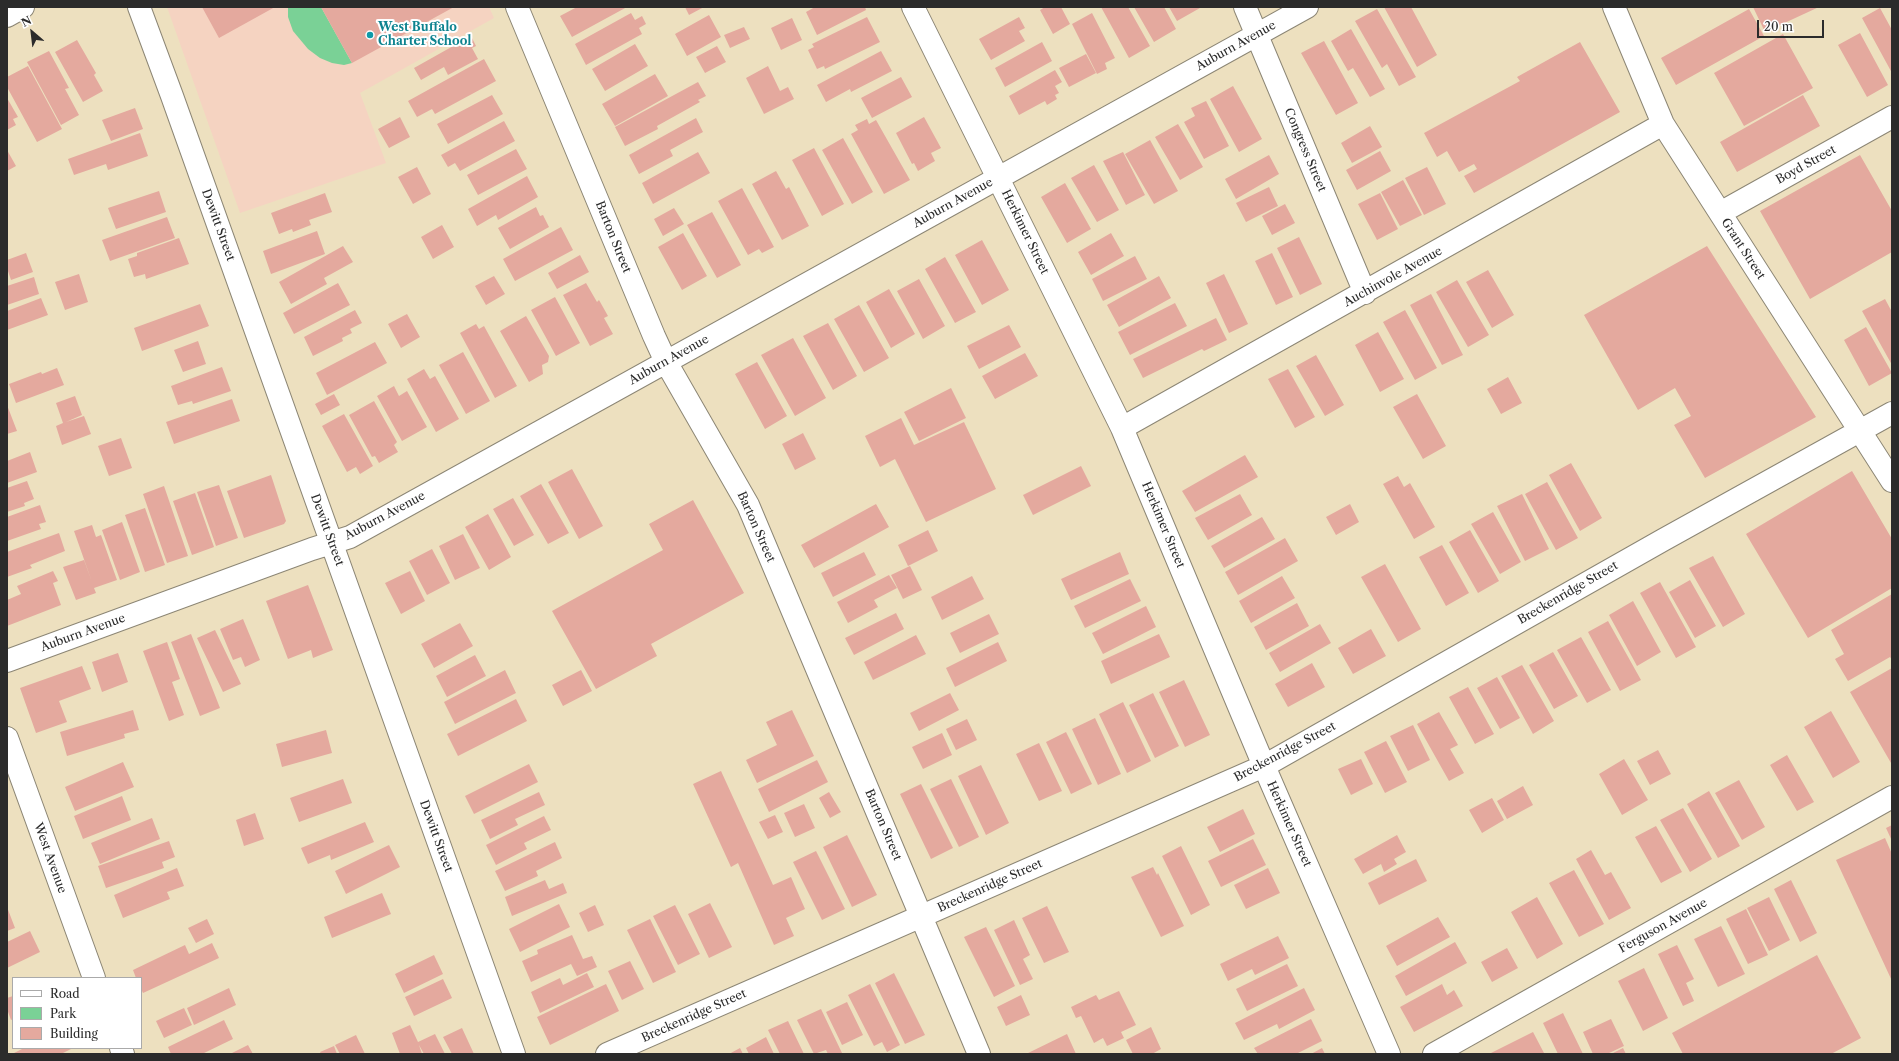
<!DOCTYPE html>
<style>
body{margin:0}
#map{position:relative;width:1899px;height:1061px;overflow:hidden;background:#ede0bf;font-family:"Libre Caslon Text",serif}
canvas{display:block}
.frame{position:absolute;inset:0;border:8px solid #2b2b2b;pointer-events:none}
.legend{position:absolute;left:12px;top:977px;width:130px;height:72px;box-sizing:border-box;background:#fff;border:1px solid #aaa;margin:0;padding:5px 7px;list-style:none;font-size:12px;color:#2b2b2b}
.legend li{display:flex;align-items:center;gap:8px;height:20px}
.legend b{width:20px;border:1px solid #aaa}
.north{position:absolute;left:12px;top:12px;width:40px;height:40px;-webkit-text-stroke:3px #fff;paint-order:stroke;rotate:332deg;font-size:11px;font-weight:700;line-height:16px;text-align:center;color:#2b2b2b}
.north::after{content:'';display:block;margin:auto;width:14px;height:18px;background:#2b2b2b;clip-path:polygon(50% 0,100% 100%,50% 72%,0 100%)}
.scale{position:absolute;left:1757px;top:20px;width:67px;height:18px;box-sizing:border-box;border:2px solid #2b2b2b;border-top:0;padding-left:5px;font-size:12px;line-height:14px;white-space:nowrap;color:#2b2b2b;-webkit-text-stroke:3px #fff;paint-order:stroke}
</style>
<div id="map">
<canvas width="1899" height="1061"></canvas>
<div class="frame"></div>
<ul class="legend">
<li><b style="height:5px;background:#fff"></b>Road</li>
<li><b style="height:11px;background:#7ad196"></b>Park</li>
<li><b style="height:11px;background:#e4a99e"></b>Building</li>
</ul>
<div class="north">N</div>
<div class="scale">20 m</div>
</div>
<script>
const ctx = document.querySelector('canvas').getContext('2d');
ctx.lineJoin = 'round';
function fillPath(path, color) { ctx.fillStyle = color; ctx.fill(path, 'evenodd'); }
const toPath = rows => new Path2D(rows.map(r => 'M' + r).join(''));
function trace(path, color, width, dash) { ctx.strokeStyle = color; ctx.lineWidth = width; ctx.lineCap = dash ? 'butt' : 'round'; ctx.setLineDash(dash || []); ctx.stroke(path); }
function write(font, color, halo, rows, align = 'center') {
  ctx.font = font + ' "Libre Caslon Text",serif'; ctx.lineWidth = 4; ctx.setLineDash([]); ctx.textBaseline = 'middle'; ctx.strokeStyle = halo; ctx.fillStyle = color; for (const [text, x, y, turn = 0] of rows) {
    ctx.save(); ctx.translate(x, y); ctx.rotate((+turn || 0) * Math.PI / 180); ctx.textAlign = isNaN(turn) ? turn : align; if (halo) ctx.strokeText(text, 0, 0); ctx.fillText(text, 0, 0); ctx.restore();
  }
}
fillPath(toPath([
 [167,7,489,7,494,18,360,93,386,163,240,213]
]), '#f5d3c1');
fillPath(toPath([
 [288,7,321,7,352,63,344,65,332,63,320,58,308,49,293,31,288,17]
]), '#7ad196');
fillPath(toPath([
 [202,7,275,7,219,38],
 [321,7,454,7,352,63],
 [577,7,627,7,572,37,560,16],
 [685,7,704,7,689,15],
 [815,7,865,7,866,10,817,35,806,12],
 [1045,7,1061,7,1070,24,1053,34,1040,10],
 [1101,7,1128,7,1150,46,1129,58],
 [1134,7,1164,7,1176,29,1154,42],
 [1169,7,1199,7,1200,8,1177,21],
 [1384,7,1411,7,1437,55,1417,67],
 [1753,7,1819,7,1765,32],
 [1880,8,1892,30,1892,73,1862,18],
 [1377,9,1416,77,1399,86,1387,64,1382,68,1355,21],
 [1749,9,1764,36,1676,85,1661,58],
 [631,13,635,20,642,16,646,24,639,28,642,34,586,65,575,44],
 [1092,13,1115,58,1105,63,1107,69,1097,74,1072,24],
 [709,15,721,37,687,56,675,34],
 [867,17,880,42,825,69,824,66,817,69,808,50,814,47,812,44],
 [1019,17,1025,28,1019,31,1025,41,991,60,979,39],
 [792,18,802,40,781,50,771,28],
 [744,27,750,39,730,48,724,35],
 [1351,29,1385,89,1370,97,1353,68,1348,71,1331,41],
 [1860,33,1888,85,1867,97,1838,45],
 [1783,34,1813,88,1744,126,1714,73],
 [471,36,476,46,472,48,478,59,448,75,444,67,421,80,414,68],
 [77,40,96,73,94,75,103,91,83,102,55,52],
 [1324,41,1358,103,1336,115,1301,53],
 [1042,42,1052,61,1005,87,995,68],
 [1580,42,1620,112,1474,193,1464,176,1477,169,1474,164,1459,172,1447,151,1437,157,1424,133,1520,81,1517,77],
 [635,44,648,66,605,91,592,69],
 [717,46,726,62,705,73,696,57],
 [49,51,69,88,65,89,79,115,61,125,27,62],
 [881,51,892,71,851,92,850,89,826,102,817,85],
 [1086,54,1096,73,1069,87,1059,68],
 [484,59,496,81,435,114,432,109,417,117,408,101],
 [28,66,62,129,37,142,7,87,7,77],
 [768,66,780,91,788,87,794,99,764,114,746,78],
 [1055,70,1062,82,1055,86,1059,93,1055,95,1057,99,1047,105,1045,101,1019,115,1009,96],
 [655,74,668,96,615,126,602,104],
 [901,77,912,97,872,118,861,98],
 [698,82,706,96,698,100,700,102,657,126,658,129,625,146,615,127],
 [1233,86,1262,139,1239,152,1210,99],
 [492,95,503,114,448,144,437,124],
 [1803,95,1820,126,1737,172,1720,142],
 [7,98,18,117,13,119,16,125,7,130],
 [1206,101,1229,146,1204,159,1184,122,1195,116,1191,108],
 [135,108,143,129,111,141,102,120],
 [400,117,410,137,389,148,378,129],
 [924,117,941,148,931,153,935,161,918,171,914,163,912,164,896,133],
 [696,118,703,132,670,150,673,156,639,174,629,155],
 [867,119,869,124,876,120,910,180,884,194,851,134,858,130,855,125],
 [504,121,515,141,460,171,455,163,448,167,441,155],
 [1178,124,1203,167,1180,180,1155,137],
 [1370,126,1382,147,1352,163,1341,143],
 [140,133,148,156,108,170,106,164,74,175,68,159],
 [843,138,873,192,852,204,822,150],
 [1150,140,1178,191,1154,204,1125,154],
 [814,148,844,204,822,216,792,160],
 [516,149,527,169,478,195,467,175],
 [7,150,16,166,7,171],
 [1380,151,1391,171,1357,190,1346,170],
 [698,152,710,173,653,204,642,183],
 [1123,152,1145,195,1126,205,1103,161],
 [1269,155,1279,174,1236,199,1225,179],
 [1860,155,1892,211,1892,252,1810,299,1760,211],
 [1094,165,1119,210,1097,222,1071,178],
 [417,167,431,194,413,204,398,177],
 [1427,167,1446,204,1424,215,1405,178],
 [776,171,786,189,789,187,809,226,782,240,752,184],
 [527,176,538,197,498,220,496,215,477,226,468,209],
 [1403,180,1422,215,1400,226,1381,192],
 [1065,183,1091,229,1067,243,1041,197],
 [1269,187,1278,206,1246,222,1236,203],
 [742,188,774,247,762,253,759,249,748,255,718,201],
 [159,191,166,212,116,229,108,208],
 [325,193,332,212,309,220,311,225,293,232,292,229,279,234,271,213],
 [1380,193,1398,229,1377,240,1358,204],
 [1285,204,1295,223,1272,235,1262,216],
 [536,207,540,216,543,215,549,227,510,249,498,228],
 [674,208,684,224,663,236,654,219],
 [712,212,741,265,717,278,687,225],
 [167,217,175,238,110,261,102,240],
 [442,225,454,247,433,259,421,237],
 [561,227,573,250,515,281,503,259],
 [317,231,325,254,271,274,263,251],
 [683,233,707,276,682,290,658,247],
 [1111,233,1124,256,1091,275,1078,252],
 [1299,237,1322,284,1300,295,1277,248],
 [179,238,189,264,146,279,145,274,134,277,128,259,137,256,137,253],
 [982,240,1009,290,982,305,955,255],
 [343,246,353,262,324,278,327,284,291,304,279,282],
 [1707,246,1816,417,1705,478,1674,425,1691,416,1675,388,1638,410,1584,315],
 [26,253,33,272,11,280,7,268,7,260],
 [1272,253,1293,297,1276,305,1255,261],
 [580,255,589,272,557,289,548,273],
 [1135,256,1147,279,1103,301,1092,279],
 [945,257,976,312,955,323,925,269],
 [1488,270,1514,315,1492,328,1466,282],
 [79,274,88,302,65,310,55,282],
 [1224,274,1248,324,1229,333,1206,283],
 [494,276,505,294,486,305,475,286],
 [1159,276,1171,298,1119,327,1107,305],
 [34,277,39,294,7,305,7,286],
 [919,279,945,326,923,339,897,291],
 [1457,280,1489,335,1468,347,1436,292],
 [338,283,350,305,294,334,283,313],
 [586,283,597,302,599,300,608,316,604,318,613,334,590,346,563,295],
 [889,289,915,334,891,348,866,302],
 [1431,294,1463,355,1442,365,1410,305],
 [555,297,580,343,556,356,531,310],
 [41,298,48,315,7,330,7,311],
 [1885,299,1892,312,1892,365,1862,311],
 [1175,303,1187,326,1130,355,1118,332],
 [200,304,209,326,142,351,134,328],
 [859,305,889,358,864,372,834,319],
 [355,310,362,323,350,329,352,333,342,338,343,341,313,356,304,337],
 [1405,310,1437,368,1415,380,1383,322],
 [407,314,420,337,401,348,388,324],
 [526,316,549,356,548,362,542,365,543,374,529,382,500,331],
 [1216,318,1227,340,1204,351,1202,349,1143,378,1133,359],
 [828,323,857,376,833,390,803,336],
 [476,324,479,329,484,326,517,386,495,398,460,333],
 [1009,325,1021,347,979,369,967,346],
 [1866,327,1892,373,1869,386,1844,340],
 [1378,332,1404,379,1380,392,1355,345],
 [793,338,826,398,795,416,761,355],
 [198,341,206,364,183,372,174,350],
 [375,342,387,363,327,395,316,373],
 [463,352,490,401,466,414,439,365],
 [1025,353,1038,376,995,399,982,376],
 [1316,355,1344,405,1325,416,1296,366],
 [757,362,787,416,765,429,735,374],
 [222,367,231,391,193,404,192,401,178,405,171,386],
 [57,368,64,385,16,403,9,384,41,372,42,374],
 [424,369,430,379,435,376,459,419,436,432,407,379],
 [1288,369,1315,417,1295,428,1268,379],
 [1508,377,1522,403,1501,414,1487,389],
 [394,386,399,396,407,391,427,427,402,441,377,396],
 [951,388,966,418,919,441,904,412],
 [334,394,340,405,321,415,315,404],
 [1417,394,1446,446,1423,459,1393,407],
 [75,396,82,415,66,422,84,416,91,434,62,445,56,426,63,423,56,403],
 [232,399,240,421,174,444,166,422],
 [374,401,397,442,394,445,398,452,379,463,375,456,372,457,349,415],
 [7,405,17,431,7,434],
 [344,414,373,466,360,474,356,467,347,472,322,426],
 [901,418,914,445,964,422,996,489,926,522,895,459,880,467,865,436],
 [803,433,816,459,795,470,782,444],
 [121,438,132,468,109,476,98,446],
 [30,452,37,472,7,483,7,461],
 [1245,455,1258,477,1195,512,1182,491],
 [1571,463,1602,518,1580,531,1549,475],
 [1081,466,1091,486,1033,515,1023,495],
 [572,469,603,526,579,539,548,482],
 [1852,471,1892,539,1892,588,1808,638,1746,534],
 [271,475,286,521,284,524,244,538,227,491],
 [1398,476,1404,487,1410,483,1435,527,1414,539,1383,484],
 [27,481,34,499,24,503,25,506,7,512,7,488],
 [1547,482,1578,538,1556,550,1525,494],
 [541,484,569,533,548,544,520,496],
 [219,485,238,538,216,546,197,492],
 [164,486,188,556,167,563,143,494],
 [195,493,214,547,192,555,173,501],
 [1240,494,1252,515,1208,540,1195,518],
 [1522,494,1549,549,1525,561,1497,506],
 [513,498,534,535,514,546,493,509],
 [693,500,744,593,651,644,657,656,596,689,552,611,663,550,649,524],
 [876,504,889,527,814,568,801,545],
 [1350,504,1359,522,1336,535,1326,517],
 [40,505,46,522,39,524,41,529,7,541,7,517],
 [145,508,165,565,145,572,125,515],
 [1493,512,1521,562,1500,574,1471,524],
 [488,514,511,557,489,570,465,527],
 [1262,517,1275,539,1224,568,1211,546],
 [122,522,140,572,120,580,102,530],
 [92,525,96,537,101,535,117,580,94,588,96,593,76,600,63,567,84,560,92,582,74,531],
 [928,530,938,551,908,566,898,545],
 [1470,530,1499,581,1478,593,1449,542],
 [59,533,65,551,30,565,32,568,7,577,7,552],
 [463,534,480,568,455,580,439,546],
 [1285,538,1298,561,1238,595,1225,572],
 [1442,545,1469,593,1446,606,1419,557],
 [432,549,450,583,427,595,409,561],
 [864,552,876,575,833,597,821,573],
 [1120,552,1129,574,1071,600,1061,579],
 [1713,556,1745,614,1723,627,1689,568],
 [1385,564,1421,629,1398,642,1361,577],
 [910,566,922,590,903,599,891,575],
 [53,571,58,581,53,583,61,605,7,626,7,600,21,594,17,586],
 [410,571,425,601,401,614,385,583],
 [889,575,897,588,874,600,878,607,848,623,837,602],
 [972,576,984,599,942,620,931,597],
 [1282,576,1295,598,1251,623,1239,601],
 [1130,579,1141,601,1085,628,1074,606],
 [1690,580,1716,626,1695,638,1669,592],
 [1660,582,1696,647,1676,658,1640,593],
 [308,585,333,650,313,658,311,650,288,659,266,601],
 [1892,594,1892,660,1890,657,1848,681,1835,659,1844,654,1831,630],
 [1633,601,1661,652,1637,666,1609,615],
 [1297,603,1309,626,1266,650,1254,627],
 [1146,606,1156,627,1103,654,1092,633],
 [896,613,904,629,854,655,845,638],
 [989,614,999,634,960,653,950,633],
 [243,619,260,660,245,667,241,657,233,660,220,629],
 [1608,621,1641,680,1620,691,1588,632],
 [460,623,473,646,434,668,421,644],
 [1320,624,1331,643,1280,672,1269,653],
 [1371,629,1386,656,1353,674,1338,648],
 [215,630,241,684,223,692,197,638],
 [191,634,220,708,200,716,171,642],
 [1159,634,1170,657,1111,684,1101,661],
 [916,635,926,654,873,680,864,662],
 [1581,637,1611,690,1587,703,1557,650],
 [167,642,180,679,172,682,184,715,169,721,143,651],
 [998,642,1007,661,955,687,946,668],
 [1553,652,1578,696,1554,709,1529,665],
 [118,653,128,682,102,692,92,662],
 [475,655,486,676,447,697,436,676],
 [1312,663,1325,687,1288,707,1275,684],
 [1522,665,1554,721,1533,734,1501,676],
 [82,666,91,689,59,701,67,722,36,733,20,688],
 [1892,668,1892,762,1891,763,1850,692],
 [505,670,516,693,455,724,444,702],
 [581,670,592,691,563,706,552,685],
 [1497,677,1520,718,1500,729,1477,688],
 [1184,680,1210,735,1185,747,1159,692],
 [1468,687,1494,734,1475,744,1449,697],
 [950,693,959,710,919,731,910,713],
 [1153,693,1179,746,1155,758,1129,705],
 [516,699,527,721,458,756,447,734],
 [1123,702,1151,761,1127,773,1099,714],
 [133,710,139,730,124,734,125,738,67,756,60,732],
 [792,710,814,756,757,783,746,760,777,745,766,722],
 [1831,711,1860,762,1833,778,1804,727],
 [1439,712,1458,745,1450,749,1464,773,1449,781,1417,724],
 [1095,718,1121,774,1098,785,1072,729],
 [967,719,977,740,956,750,946,729],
 [1413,725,1430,760,1408,771,1390,736],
 [326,730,332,753,282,767,276,744],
 [1066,732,1092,784,1071,794,1046,742],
 [942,733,952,755,923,769,912,747],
 [1386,741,1407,782,1385,793,1364,752],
 [1039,743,1062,791,1039,801,1016,754],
 [1658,750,1671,774,1650,785,1637,761],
 [1787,755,1814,802,1797,811,1770,765],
 [1361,759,1373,784,1351,795,1338,769],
 [1624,759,1648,800,1622,815,1599,774],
 [817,760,828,782,769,812,758,789],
 [123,762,134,787,75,811,65,787],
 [529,764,538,782,474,814,465,796],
 [981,765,1009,823,986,835,958,776],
 [721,771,773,885,791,877,805,909,786,918,794,936,774,945,738,863,731,867,693,784],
 [343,779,352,803,299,822,290,798],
 [951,779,979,837,959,847,930,789],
 [1739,780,1765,827,1742,840,1715,793],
 [921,784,953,848,931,859,900,794],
 [1523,786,1533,805,1507,819,1497,801],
 [1709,791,1740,846,1718,858,1687,804],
 [539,792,545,805,515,819,518,825,490,839,481,820],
 [829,792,841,812,830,818,819,798],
 [122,796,131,820,83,839,74,816],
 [1492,798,1504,820,1482,833,1469,810],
 [804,804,815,828,795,837,784,813],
 [1683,808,1712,859,1690,872,1660,820],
 [1243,809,1255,834,1220,852,1207,827],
 [255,813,264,839,244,846,236,820],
 [775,815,783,832,768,839,759,822],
 [544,816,551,830,524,843,527,849,496,865,486,845],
 [152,818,160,839,100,864,91,843],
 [365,822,374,842,331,860,330,855,308,864,301,848],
 [1892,825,1892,841,1886,828],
 [1656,826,1682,872,1661,883,1635,837],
 [847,835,877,895,852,907,823,847],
 [1397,835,1406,852,1394,859,1397,864,1384,872,1381,864,1363,874,1354,859],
 [1885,838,1892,854,1892,981,1836,860],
 [1253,839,1266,865,1221,887,1208,861],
 [169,841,175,857,162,862,164,868,106,888,98,866],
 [555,842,562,858,536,871,538,876,505,891,495,871],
 [389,845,400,867,346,894,335,871],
 [1181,846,1210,905,1191,915,1162,856],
 [1591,850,1605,875,1611,872,1631,908,1609,920,1576,859],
 [816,851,845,909,822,920,793,862],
 [1416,859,1427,881,1379,905,1368,883],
 [1153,867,1157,875,1158,873,1184,926,1161,937,1131,877],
 [177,868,184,886,167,892,170,899,123,918,114,895],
 [1268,868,1280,893,1246,909,1234,885],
 [1574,870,1604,924,1579,937,1549,883],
 [545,880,549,889,563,883,567,893,512,916,505,897],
 [1791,880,1817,933,1800,942,1774,889],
 [382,893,391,914,332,938,324,917],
 [1537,897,1563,944,1537,959,1511,912],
 [1769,897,1790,940,1769,951,1747,908],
 [710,903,732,947,709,958,688,914],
 [559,904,570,927,520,952,509,929],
 [595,905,604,925,588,932,579,913],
 [675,905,700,954,678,965,653,916],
 [1047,906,1069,952,1044,963,1022,918],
 [7,907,15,928,7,931],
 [1746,909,1768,955,1748,964,1726,919],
 [1438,917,1450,937,1397,966,1386,946],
 [207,919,214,934,196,943,188,928],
 [650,919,676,972,653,983,627,930],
 [1014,920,1030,955,1023,959,1033,979,1020,985,994,930],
 [1721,926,1745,974,1718,987,1694,939],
 [986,927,1015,986,994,997,964,937],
 [30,931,40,952,7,968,7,942],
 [572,935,583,959,592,956,597,967,577,976,571,964,531,982,522,961,538,954,537,950],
 [1278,936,1289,958,1255,975,1252,969,1228,981,1220,964],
 [1455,942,1467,963,1406,996,1395,976],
 [212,943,219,958,143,993,141,989,141,978,136,978,133,970,185,945,189,954],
 [1677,945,1694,979,1686,983,1694,1001,1683,1006,1658,954],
 [1507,948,1518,968,1492,982,1481,962],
 [434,955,443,974,404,993,395,974],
 [1817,955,1861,1038,1831,1054,1683,1054,1672,1033],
 [630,961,644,989,622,1000,608,971],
 [1287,964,1298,986,1247,1011,1236,989],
 [1644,968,1668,1018,1643,1031,1618,981],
 [587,973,594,987,540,1013,531,992,560,978,563,985],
 [894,973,925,1035,905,1044,875,983],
 [443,979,452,998,414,1016,405,997],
 [606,984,619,1011,550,1045,537,1017],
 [870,984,900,1045,887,1052,882,1042,874,1046,848,995],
 [1442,984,1447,995,1454,990,1463,1006,1414,1032,1400,1007],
 [229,988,236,1005,194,1025,187,1008],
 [1304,988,1315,1010,1279,1029,1277,1024,1244,1040,1235,1023],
 [1119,991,1136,1025,1121,1032,1124,1038,1107,1046,1103,1038,1094,1043,1081,1016,1076,1018,1071,1007,1096,995,1099,1000],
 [1021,995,1030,1015,1006,1026,997,1007],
 [13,996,13,1019,11,1020,7,1009,7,998],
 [847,1002,863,1035,842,1045,826,1012],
 [184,1008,192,1025,164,1038,156,1021],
 [821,1009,842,1053,839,1054,828,1054,826,1050,814,1054,797,1020],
 [1563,1013,1583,1054,1558,1054,1543,1023],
 [1311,1019,1322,1041,1296,1054,1258,1054,1254,1048],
 [1611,1019,1624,1046,1607,1054,1593,1054,1583,1032],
 [224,1020,233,1039,202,1054,171,1054,168,1047],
 [788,1021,804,1054,780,1054,768,1030],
 [410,1025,418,1042,435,1034,445,1054,424,1054,419,1045,422,1054,400,1054,392,1033],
 [1151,1027,1161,1049,1152,1054,1133,1054,1126,1040],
 [462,1028,474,1054,452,1054,443,1037],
 [1533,1032,1544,1053,1541,1054,1489,1054],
 [1067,1034,1076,1054,1026,1054],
 [356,1035,365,1054,340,1054,335,1045],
 [766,1037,774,1054,749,1054,746,1048],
 [248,1045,253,1054,230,1054],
 [334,1046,337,1054,321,1054,320,1052],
 [24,1048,73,1048,61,1054,12,1054],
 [740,1048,743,1054,729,1054],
 [1322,1048,1325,1054,1311,1054],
 [1623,1048,1626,1054,1611,1054]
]), '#e4a99e');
const minor = toPath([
 [139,7,172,96,514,1054],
 [517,7,654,336,666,362,748,505,979,1054],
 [913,7,1122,428,1264,766,1389,1054],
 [1245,7,1365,293],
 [1614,7,1663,124,1892,481],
 [7,16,23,7],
 [1720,213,1892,117],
 [1122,428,1663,124],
 [7,661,312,549,350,537,1307,7],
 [7,738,94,978],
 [121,1048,123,1054],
 [607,1054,1264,766,1663,540,1892,413],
 [1434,1054,1892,797]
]);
trace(minor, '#8c8675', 24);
trace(minor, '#fff', 22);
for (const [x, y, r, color] of [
 [370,35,4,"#0f9aa8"]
]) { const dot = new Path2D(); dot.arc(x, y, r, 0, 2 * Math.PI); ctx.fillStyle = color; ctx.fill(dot); trace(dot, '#fff', 1.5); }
write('bold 12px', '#0d838f', '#fff', [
 ["West Buffalo",378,28],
 ["Charter School",378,42]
], 'left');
write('12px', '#2b2b2b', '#fff', [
 ["Auburn Avenue",1236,46,-29],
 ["Congress Street",1305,150,67],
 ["Boyd Street",1806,165,-29],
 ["Auburn Avenue",953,203,-29],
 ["Dewitt Street",218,225,70],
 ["Herkimer Street",1025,232,64],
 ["Barton Street",613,237,68],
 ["Grant Street",1743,249,57],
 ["Auchinvole Avenue",1393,277,-29],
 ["Auburn Avenue",669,360,-29],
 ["Auburn Avenue",385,516,-28],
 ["Herkimer Street",1163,525,67],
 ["Barton Street",756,527,66],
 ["Dewitt Street",327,530,70],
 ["Breckenridge Street",1568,593,-30],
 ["Auburn Avenue",83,633,-20],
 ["Breckenridge Street",1285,752,-28],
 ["Herkimer Street",1289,824,66],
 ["Barton Street",883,825,67],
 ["Dewitt Street",436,836,70],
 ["West Avenue",50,858,70],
 ["Breckenridge Street",990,886,-24],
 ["Ferguson Avenue",1663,926,-29],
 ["Breckenridge Street",694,1016,-24]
]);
</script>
